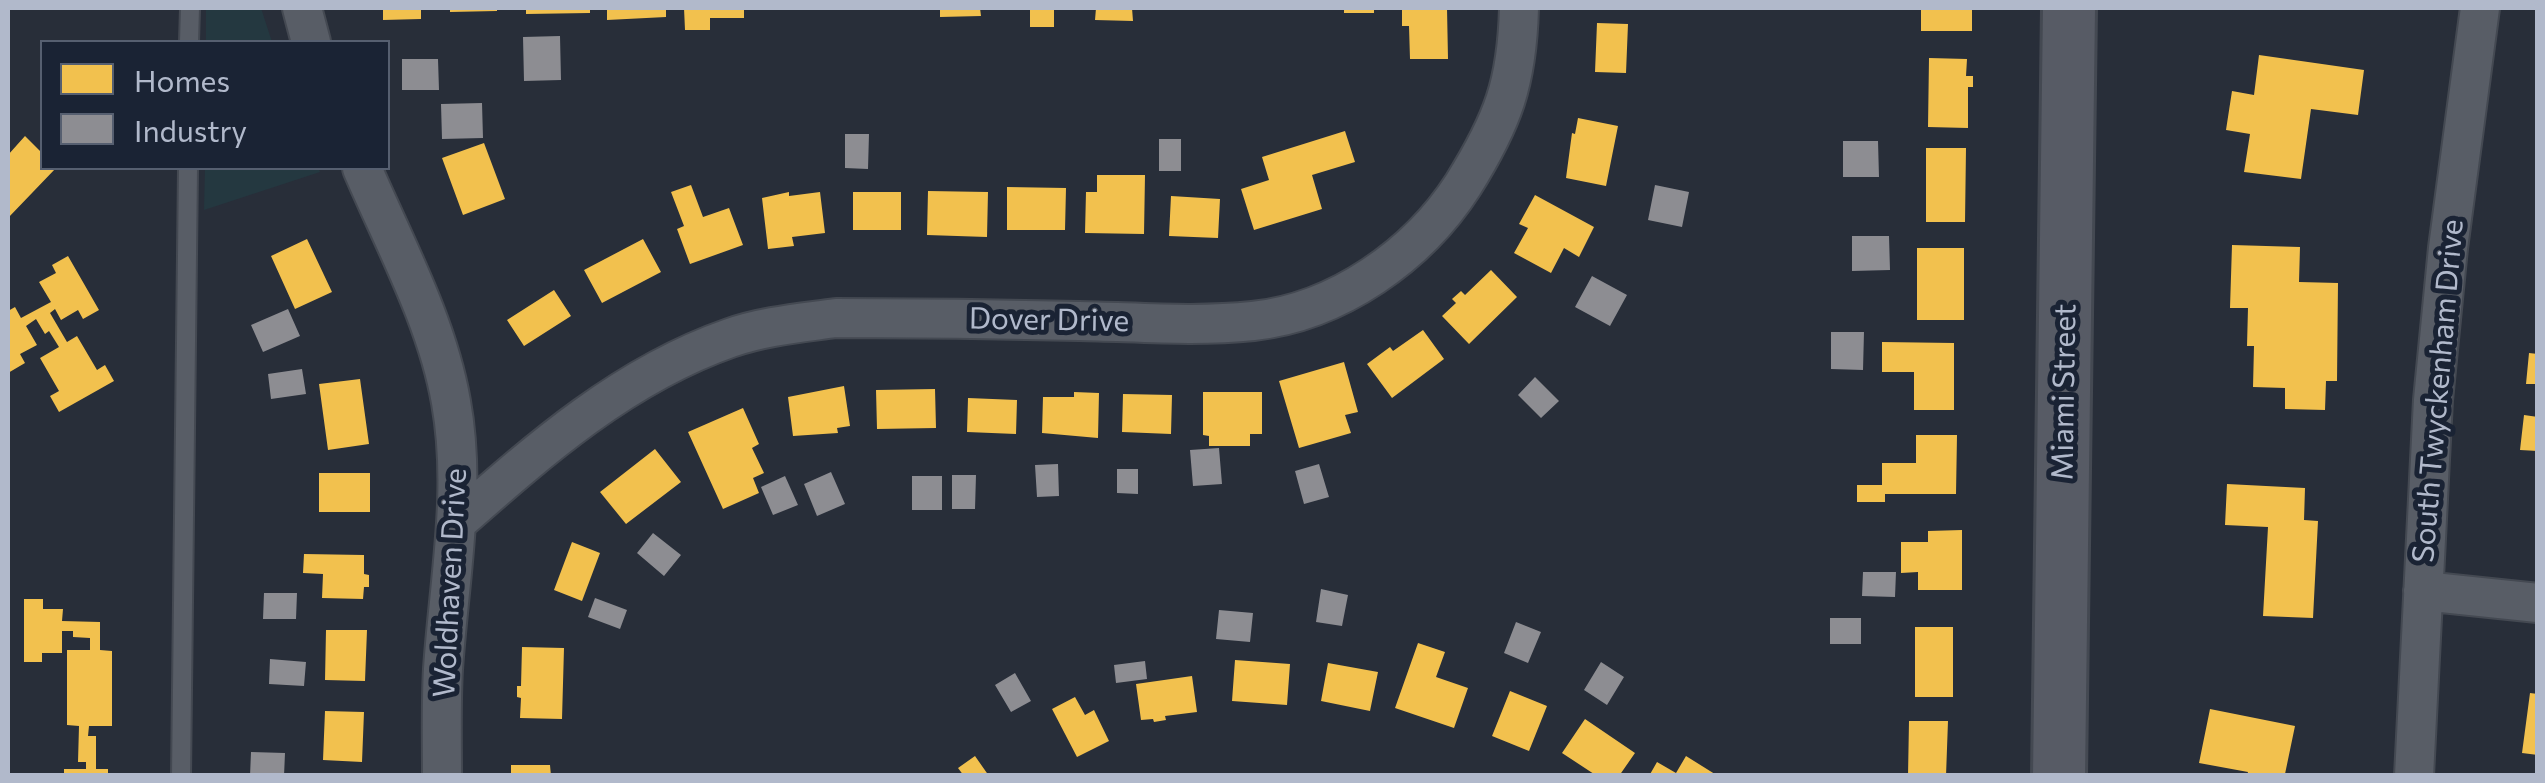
<!DOCTYPE html>
<html>
<head>
<meta charset="utf-8">
<style>
	body { margin:0 }
	#map { position:relative; width:2545px; height:783px; overflow:hidden; background:#282e39; font-family:Commissioner,sans-serif }
	canvas { display:block }
	.frame { position:absolute; inset:0; border:10px solid #b1b9cb; pointer-events:none }
	.legend { position:absolute; left:40px; top:40px; width:350px; height:130px; box-sizing:border-box; background:#1a2334; border:2px solid #565f70; margin:0; padding:12px 18px; list-style:none; font-size:30px; color:#b1b9cb }
	.legend li { display:flex; align-items:center; gap:20px; height:50px }
	.legend b { width:50px; border:2px solid #565f70 }
</style>
</head>
<body>
<div id="map">
<canvas width="2545" height="783"></canvas>
<div class="frame"></div>
<ul class="legend">
<li><b style="height:28px;background:#f2c14e"></b>Homes</li>
<li><b style="height:28px;background:#8d8d92"></b>Industry</li>
</ul>
</div>
<script>
const ctx = document.querySelector('canvas').getContext('2d');
ctx.lineJoin = 'round';
function fillPath(path, color) { ctx.fillStyle = color; ctx.fill(path, 'evenodd'); }
function trace(path, color, width, dash) { ctx.strokeStyle = color; ctx.lineWidth = width; ctx.lineCap = dash ? 'butt' : 'round'; ctx.setLineDash(dash || []); ctx.stroke(path); }
function write(font, color, halo, rows, align = 'center') {
  ctx.font = font + ' Commissioner,sans-serif'; ctx.lineWidth = 10; ctx.setLineDash([]); ctx.textBaseline = 'middle'; ctx.strokeStyle = halo; ctx.fillStyle = color; for (const [text, x, y, turn = 0] of rows) {
    ctx.save(); ctx.translate(x, y); ctx.rotate((+turn || 0) * Math.PI / 180); ctx.textAlign = isNaN(turn) ? turn : align; if (halo) ctx.strokeText(text, 0, 0); ctx.fillText(text, 0, 0); ctx.restore();
  }
}
const green = new Path2D(`
	M206,8h55l11,34h-66z
	M205,168h113l2,4 -116,38z`);
const homes = new Path2D(`
	M383,8h38v11l-38,1z
	M450,8h47v3l-47,1z
	M526,8h64v5l-64,1z
	M607,8h59v9l-59,3z
	M684,8h60v10h-34v12h-25z
	M940,8h40l1,8 -41,1z
	M1030,8h24v19h-24z
	M1096,8h36l1,13 -38,-1z
	M1344,8h30v5h-30z
	M1402,8h45l1,51h-38l-1,-33h-7z
	M1921,8h51v23h-51z
	M1597,23l31,1 -2,49 -31,-1z
	M2259,55l105,15 -6,45 -47,-6 -10,70 -57,-7 6,-38 -24,-4 6,-39 22,4z
	M1929,58l38,1 -1,17h7v11h-5v41l-40,-1z
	M1578,118l40,8 -12,60 -40,-8 6,-45 3,1z
	M1345,131l10,31 -43,13 10,34 -68,21 -13,-41 28,-9 -7,-23z
	M25,136l17,17v15h14l-48,50v-63z
	M484,143l21,56 -42,16 -21,-57z
	M1926,148h40l-1,74h-39z
	M1097,175h48l-1,59 -59,-1 1,-41h11z
	M691,185l12,32 26,-9 14,37 -53,19 -13,-35 7,-3 -13,-34z
	M1007,187l59,1 -1,42h-58z
	M928,191l60,1 -1,45 -60,-2z
	M789,192v4l31,-4 5,41 -33,4 2,9 -26,3 -6,-51z
	M853,192h48v38h-48z
	M1535,195l59,32 -15,30 -15,-9 -13,25 -37,-20 14,-25 -9,-4z
	M1171,196l49,3 -2,39 -49,-2z
	M307,239l25,53 -37,17 -24,-53z
	M643,239l18,33 -59,31 -18,-33z
	M2232,245l68,2 -1,35 39,1 -1,98h-11l-1,29 -40,-1v-21l-32,-1 1,-41h-7l1,-38h-18z
	M1917,248h47v72h-47z
	M68,256l31,54 -16,9 -5,-9 -17,10 -6,-11 -5,4 17,29 10,-6 20,34 8,-5 9,16 -55,31 -9,-16 9,-5 -19,-33 19,-11 -10,-16 -4,3 -9,-15 -10,7 11,19 -17,9 5,9 -17,10v-62l7,-4 6,11 30,-16 -12,-20 17,-9 -4,-8z
	M1491,270l26,27 -48,47 -27,-28 14,-13 -4,-4 9,-8 4,4z
	M554,290l17,26 -47,30 -17,-26z
	M1423,330l21,29 -52,39 -25,-34 23,-17 3,4z
	M1882,342l72,1v67h-40v-38h-32z
	M2529,353l9,1v30h-12z
	M1344,362l14,50 -13,3 6,18 -52,15 -20,-67z
	M360,379l9,65 -41,6 -9,-66z
	M844,386l6,40 -13,2 1,5 -45,3 -5,-39z
	M935,389l1,39 -59,1 -1,-39z
	M1074,392l25,1 -1,45 -56,-5 1,-36h31z
	M1203,392h59v42h-12v12h-41v-10l-6,-1z
	M1123,394l49,1 -1,39 -49,-2z
	M968,398l49,2 -1,34 -49,-2z
	M743,408l16,36 -7,4 12,25 -11,5 6,15 -36,16 -35,-77z
	M2524,415l14,2v34l-18,-1z
	M1916,435h41l-1,59h-71v8h-28v-17h25v-22h34z
	M655,449l26,33 -55,42 -26,-32z
	M319,473h51v39h-51z
	M2227,484l78,4 -1,32 14,1 -5,97 -50,-2 5,-89 -43,-2z
	M1962,530v60h-44v-18l-17,1v-31h27v-11z
	M572,542l28,11 -18,48 -28,-11z
	M304,554l60,1v19l5,1v12h-5l-1,12 -41,-1 1,-24 -20,-1z
	M24,599h19v10h20l-1,12 38,1v28l12,1v75h-23l-1,10h8v33h12v7h-44v-7h22v-7h-8l1,-36 -12,-1v-75h23v-12l-17,-1v-6h-11v22h-20v9h-18z
	M1915,627h38v70h-38z
	M326,630h41l-2,51 -40,-1z
	M1418,643l27,9 -9,25 32,11 -14,40 -59,-20z
	M522,647l42,1 -2,71 -42,-1 1,-20 -4,-1v-11h4z
	M1235,660l55,4 -3,41 -55,-4z
	M1328,663l50,9 -8,39 -49,-10z
	M1192,676l5,36 -32,4 1,4 -12,2 -1,-3 -12,1 -5,-36z
	M1510,691l37,15 -18,45 -37,-15z
	M2530,693l8,1v61l-16,-2z
	M1075,697l10,18 9,-5 15,31 -32,16 -25,-48z
	M2210,709l85,17 -10,48 -38,2 1,-4 -49,-9z
	M325,711l39,1 -2,50 -39,-2z
	M1585,719l50,34 -16,23h-22l-35,-23z
	M1909,721h39l-2,55h-38z
	M975,756l14,20h-25l-6,-8z
	M1686,756l32,20h-69l8,-14 19,11z
	M511,765h39l1,11h-40z`);
const industry = new Path2D(`
	M560,36l1,44 -37,1 -1,-44z
	M402,59h36l1,31h-37z
	M482,103l1,35 -41,1 -1,-35z
	M845,134h24l-1,35 -23,-1z
	M1159,139h22v32h-22z
	M1843,141h35l1,36h-36z
	M1655,185l34,7 -7,35 -34,-7z
	M1852,236h37l1,34 -38,1z
	M1592,276l35,19 -17,31 -35,-19z
	M288,309l12,27 -37,16 -12,-27z
	M1831,332h33l-1,38 -32,-1z
	M302,369l4,25 -35,5 -3,-25z
	M1535,377l24,24 -18,17 -23,-23z
	M1219,448l3,36 -29,2 -3,-36z
	M1058,464l1,32 -22,1 -2,-32z
	M1319,464l10,33 -25,7 -9,-33z
	M1117,469h21v25l-21,-1z
	M831,472l14,32 -28,12 -13,-32z
	M952,475h24l-1,34h-23z
	M785,476l13,29 -25,10 -12,-28z
	M912,476h30v34h-30z
	M653,533l28,22 -17,21 -27,-23z
	M1863,572h33l-1,25 -33,-1z
	M1321,589l27,6 -6,31 -26,-4z
	M264,593h33l-1,26h-33z
	M595,598l32,12 -7,19 -32,-12z
	M1219,610l34,3 -3,29 -34,-3z
	M1830,618h31v26h-31z
	M1516,622l25,10 -13,31 -24,-10z
	M270,659l36,3 -2,24 -35,-2z
	M1145,661l2,18 -31,4 -2,-18z
	M1601,662l23,15 -17,28 -23,-15z
	M1015,673l16,28 -20,11 -16,-27z
	M251,752l34,1 -1,23h-34z`);
const lane = new Path2D(`
	M189,42l1,-34
	M181,776l7,-608`);
const street = new Path2D(`
	M302,8l9,34
	M362,168c32,75 75,153 89,234 16,89 -2,178 -8,267 -2,35 -1,71 -1,107
	M457,522c83,-73 167,-147 273,-184 34,-12 70,-15 106,-20 81,0 162,1 243,3 57,1 117,6 174,0 85,-9 165,-66 210,-136 40,-64 54,-102 56,-177
	M2423,591l115,12
	M2414,776l19,-376 15,-152 32,-240`);
const secondary = new Path2D(`
	M2059,776l10,-768`);
const streetNames = [
	["Dover Drive",1049,320,1],
	["South Twyckenham Drive",2438,391,-85],
	["Miami Street",2064,392,-89],
	["Woldhaven Drive",450,583,-87]
];
fillPath(green, '#243840');
fillPath(homes, '#f2c14e');
fillPath(industry, '#8d8d92');
trace(lane, '#444952', 22);
trace(street, '#444952', 42);
trace(secondary, '#444952', 58);
trace(lane, '#585d66', 18);
trace(street, '#585d66', 38);
trace(secondary, '#575b65', 52);
write('30px', '#b1b9cb', '#1a2334', streetNames);
</script>
</body>
</html>
